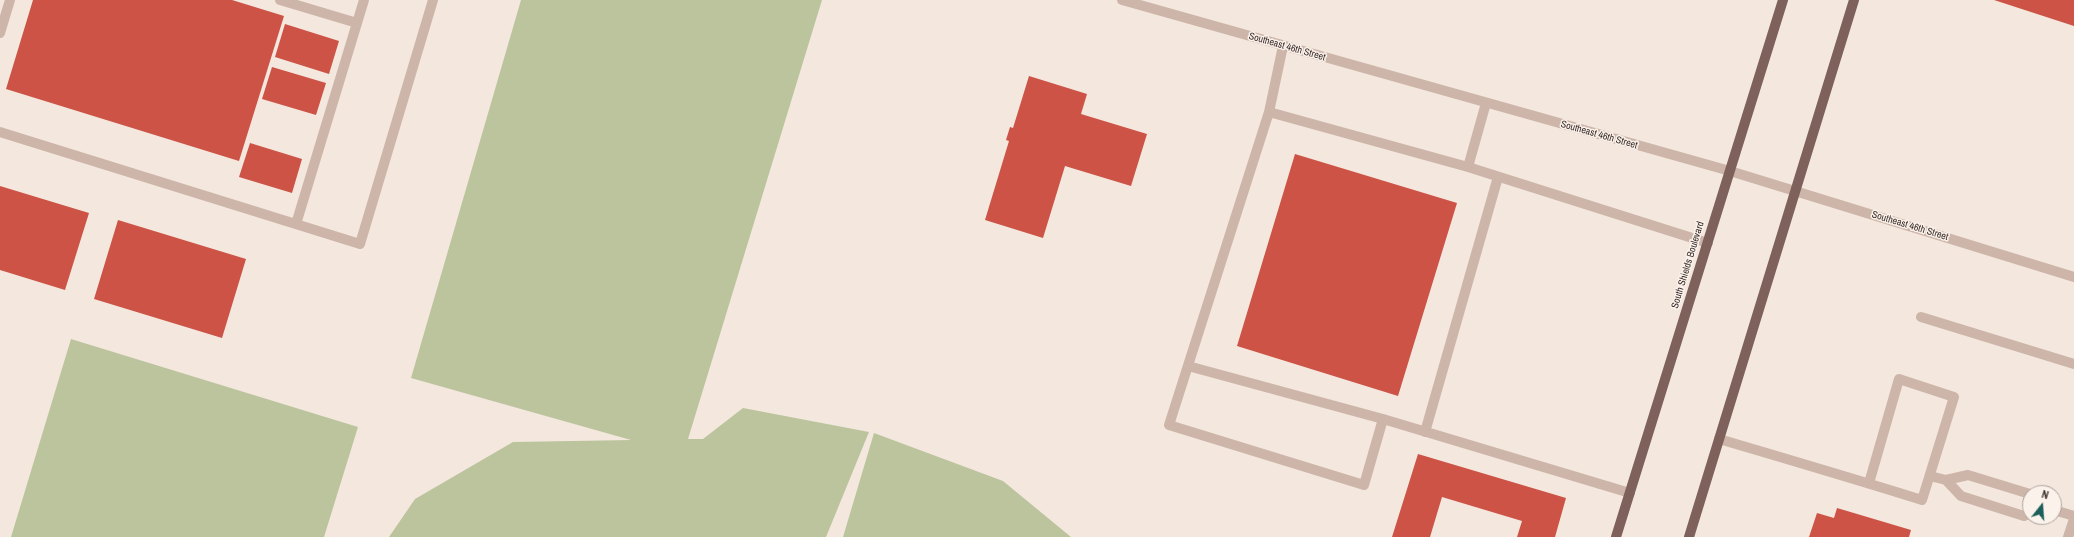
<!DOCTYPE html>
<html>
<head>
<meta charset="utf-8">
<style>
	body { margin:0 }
	#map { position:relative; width:2074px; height:537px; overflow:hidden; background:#f4e7de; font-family:"Archivo Narrow",sans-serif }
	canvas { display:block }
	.north { position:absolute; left:2022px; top:485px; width:40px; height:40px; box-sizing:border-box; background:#fbf2eb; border:1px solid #aea39d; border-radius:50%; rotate:17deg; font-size:11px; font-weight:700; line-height:16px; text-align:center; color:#3a2c29 }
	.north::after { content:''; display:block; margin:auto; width:14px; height:18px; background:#1c5e5a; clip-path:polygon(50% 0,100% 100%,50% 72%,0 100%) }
</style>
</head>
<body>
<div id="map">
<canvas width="2074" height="537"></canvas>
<div class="north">N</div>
</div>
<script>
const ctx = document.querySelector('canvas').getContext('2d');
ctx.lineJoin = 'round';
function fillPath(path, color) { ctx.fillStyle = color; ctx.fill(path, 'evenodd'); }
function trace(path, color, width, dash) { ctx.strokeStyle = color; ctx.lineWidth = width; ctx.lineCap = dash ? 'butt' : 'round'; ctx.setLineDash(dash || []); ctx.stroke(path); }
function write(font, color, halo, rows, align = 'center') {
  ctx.font = font + ' "Archivo Narrow",sans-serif'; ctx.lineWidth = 3; ctx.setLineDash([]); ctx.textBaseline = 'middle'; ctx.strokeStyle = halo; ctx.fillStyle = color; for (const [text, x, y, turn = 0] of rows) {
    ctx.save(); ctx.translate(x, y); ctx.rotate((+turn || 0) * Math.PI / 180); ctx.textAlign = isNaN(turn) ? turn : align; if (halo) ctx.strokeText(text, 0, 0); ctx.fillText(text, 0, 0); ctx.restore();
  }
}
const green = new Path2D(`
	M521,0h301l-134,439h15l40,-31 126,24 -43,105h-437l26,-38 98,-57 118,-2 -220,-62z
	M71,339l287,88 -34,110h-313z
	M874,433l129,48 68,56h-228z`);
const building = new Path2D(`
	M33,0h199l52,16 -45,145 -233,-72z
	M1994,0h80v26z
	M285,24l54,17 -10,33 -54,-17z
	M272,67l54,16 -10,32 -54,-16z
	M1029,76l58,18 -6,20 66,20 -16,52 -66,-20 -22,72 -58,-18 24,-79 -3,-1 4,-13 3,1z
	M250,143l52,16 -10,34 -53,-16z
	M1295,154l162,49 -59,193 -161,-50z
	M0,186l89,27 -24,77 -65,-20z
	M118,220l128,39 -24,79 -128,-39z
	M1418,454l148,44 -11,39h-38l5,-16 -80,-24 -12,40h-38z
	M1837,508l74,22 -2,7h-100l8,-24 17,5z`);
const service = new Path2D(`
	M280,0l77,23
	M0,33l10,-33
	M1283,46l-14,66 -100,313 195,60 19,-66 247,74
	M1269,112l199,55 240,76
	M0,132l360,112 73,-244
	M1468,167l18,-64
	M296,224l68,-224
	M1921,317l153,47
	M1188,366l195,53
	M1425,432l73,-255
	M1719,439c68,20 136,40 203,61l32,-103 -55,-18 -30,104
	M1930,476l16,4 22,-5 62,19
	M1946,480l15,16 63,20 6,-3
	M2054,510l20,6
	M2068,537l6,-18`);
const minor = new Path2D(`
	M1122,0l608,171 344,106`);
const primary = new Path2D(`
	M1616,537l167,-537
	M1689,537l165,-537`);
const streetNames = [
	["Southeast 46th Street",1287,47,16],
	["Southeast 46th Street",1599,135,16],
	["Southeast 46th Street",1910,226,17],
	["South Shields Boulevard",1688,265,-73]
];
fillPath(green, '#bcc49d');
fillPath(building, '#cc5345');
trace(service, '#cdb5a9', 10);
trace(minor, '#cdb5a9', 10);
trace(primary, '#7d615a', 10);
write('10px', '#3a2c29', '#fbf2eb', streetNames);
</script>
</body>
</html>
